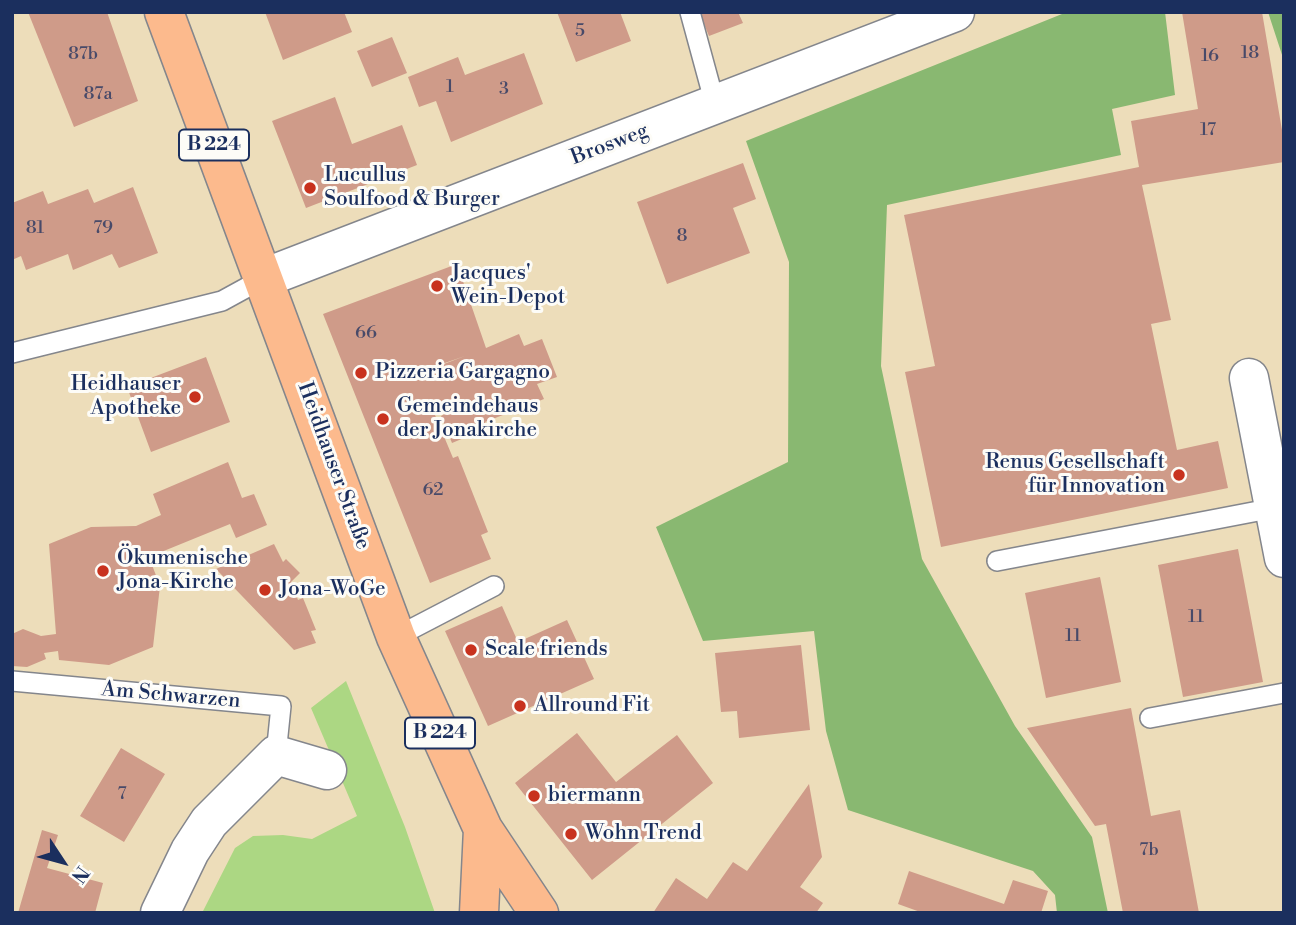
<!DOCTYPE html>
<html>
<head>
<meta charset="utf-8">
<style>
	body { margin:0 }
	#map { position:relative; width:1296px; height:925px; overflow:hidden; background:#edddba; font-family:"Libre Bodoni",serif }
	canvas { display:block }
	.frame { position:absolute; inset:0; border:14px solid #1b2f5e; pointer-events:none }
	.north { position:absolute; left:28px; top:827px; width:70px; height:70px; -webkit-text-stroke:5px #fdfcf7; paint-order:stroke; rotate:126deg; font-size:19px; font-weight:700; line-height:28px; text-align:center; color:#1b2f5e }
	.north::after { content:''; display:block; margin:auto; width:24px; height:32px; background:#1b2f5e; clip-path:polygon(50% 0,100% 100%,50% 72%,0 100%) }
</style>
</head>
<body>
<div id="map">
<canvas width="1296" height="925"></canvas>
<div class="frame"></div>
<div class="north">N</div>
</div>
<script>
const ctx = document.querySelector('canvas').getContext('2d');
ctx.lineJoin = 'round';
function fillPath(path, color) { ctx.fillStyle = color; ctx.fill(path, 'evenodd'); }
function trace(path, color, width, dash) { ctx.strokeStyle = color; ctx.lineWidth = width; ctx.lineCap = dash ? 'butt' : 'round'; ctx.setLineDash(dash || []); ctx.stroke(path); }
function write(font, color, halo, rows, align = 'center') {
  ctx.font = font + ' "Libre Bodoni",serif'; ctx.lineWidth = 6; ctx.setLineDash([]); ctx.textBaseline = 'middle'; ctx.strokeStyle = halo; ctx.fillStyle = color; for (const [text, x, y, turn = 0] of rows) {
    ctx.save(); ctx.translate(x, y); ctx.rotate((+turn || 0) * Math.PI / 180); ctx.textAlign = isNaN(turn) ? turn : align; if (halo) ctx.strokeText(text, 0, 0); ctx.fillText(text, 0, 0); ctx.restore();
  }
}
const green = new Path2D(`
	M346,681l59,146 30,86h-233l33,-65 18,-12 30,-1 29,4 45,-23 -46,-108z`);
const forest = new Path2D(`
	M1067,12h98l10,83 -63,14 9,46 -234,50 -6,161 41,193 93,167 77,111 16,76h-51l-2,-18 -22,-24 -185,-61 -22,-79 -12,-100 -111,10 -47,-114 132,-65 1,-200 -43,-121z
	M1268,12h16v49z`);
const building = new Path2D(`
	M28,12h79l31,89 -64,26z
	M265,12h79l8,20 -69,28z
	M557,12h63l11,29 -55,21z
	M699,12h39l5,11 -34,13z
	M1182,12h80l22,130v20l-142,23 29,135 -20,4 26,126 41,-9 10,47 -287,59 -36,-175 30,-6 -31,-151 235,-48 -8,-46 67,-12z
	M392,37l15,36 -35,14 -15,-36z
	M524,53l19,51 -92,38 -15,-41 -17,6 -11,-30 50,-20 7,18z
	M335,97l17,47 50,-19 15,40 -111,43 -34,-87z
	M743,163l13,36 -23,9 17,45 -83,31 -30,-82z
	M133,187l25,66 -39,15 -7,-14 -39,16 -5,-16 -42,16 -5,-14 -9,4v-57l31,-12 5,13 40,-15 6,14z
	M457,264l29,84 33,-14 5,12 18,-7 15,38 -20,7 7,15 -59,23 3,6 -36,15 -11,-27 12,-7 -18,6 18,43 5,-2 30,76 -7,3 10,24 -61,24 -107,-269zM465,356l-45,17 -3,-7 22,-1z
	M206,357l24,65 -79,30 -24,-65z
	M228,462l14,36 12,-4 13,31 -31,13 -6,-14 -81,33 11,29 -7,61 -44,18 -50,-5 -1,-9 -14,2 2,6 -19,8 -15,-1v-32l11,-5 18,7 15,-2 -7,-90 42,-17 45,-1 25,-11 -8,-21z
	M274,544l9,18 3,-3 14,14 -9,9 7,18 5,-2 13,32 -5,1 5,12 -22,7 -78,-81z
	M1238,549l25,133 -80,15 -25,-132z
	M1100,577l21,105 -75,16 -21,-105z
	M502,606l16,36 49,-22 27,59 -106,47 -43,-95z
	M801,645l9,85 -71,8 -2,-27 -16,1 -6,-59z
	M1131,708l20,108 29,-6 19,103h-76l-17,-89 -11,2 -68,-98z
	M577,733l39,49 61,-47 36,48 -121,97 -77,-97z
	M121,748l44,26 -41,68 -44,-26z
	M809,784l13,73 -22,30 23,16 -7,10h-163l23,-35 31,21 26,-37 14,9z
	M42,830l16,5 -11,33 56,15 -8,30h-77z
	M909,871l95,33 9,-24 35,11 -7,22h-118l-25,-9z`);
const service = new Path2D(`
	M690,12l25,92
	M12,353l210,-52 42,-23
	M997,561l277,-53
	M396,637l98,-51
	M12,681l269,25 -5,49
	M1150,718l134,-25`);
const minor = new Path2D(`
	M264,278l691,-266
	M1249,378l35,180
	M160,913l30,-62 19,-29 67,-67 51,15`);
const primary = new Path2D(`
	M164,12l232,625 87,192 56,84
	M479,913l4,-84`);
const markers = [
	[310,188,7,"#c8321e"],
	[437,286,7,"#c8321e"],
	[361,373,7,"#c8321e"],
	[195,397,7,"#c8321e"],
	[383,419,7,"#c8321e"],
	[1179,475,7,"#c8321e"],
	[103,571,7,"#c8321e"],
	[265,590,7,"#c8321e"],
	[471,650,7,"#c8321e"],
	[520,706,7,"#c8321e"],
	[534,796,7,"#c8321e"],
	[571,834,7,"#c8321e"]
];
const numberNames = [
	["5",580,32],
	["18",1250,54],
	["87b",83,55],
	["16",1210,57],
	["1",450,88],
	["3",504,90],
	["87a",98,95],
	["17",1208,131],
	["81",35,229],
	["79",103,229],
	["8",682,237],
	["66",366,334],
	["62",433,491],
	["11",1196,618],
	["11",1073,637],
	["7",122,795],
	["7b",1149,851]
];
const shields = [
	[214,145,70],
	[440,733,70]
];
const shieldNames = [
	["B 224",214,145],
	["B 224",440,733]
];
const streetNames = [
	["Brosweg",610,145,-21],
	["Heidhauser Straße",333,466,70],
	["Am Schwarzen",171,696,5]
];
const poiNames = [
	["Lucullus",324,176],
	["Soulfood & Burger",324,200],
	["Jacques'",451,274],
	["Wein-Depot",451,298],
	["Pizzeria Gargagno",375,373],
	["Heidhauser",181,385,"right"],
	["Apotheke",181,409,"right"],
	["Gemeindehaus",397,407],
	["der Jonakirche",397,431],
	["Renus Gesellschaft",1165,463,"right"],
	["für Innovation",1165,487,"right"],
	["Ökumenische",117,559],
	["Jona-Kirche",117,583],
	["Jona-WoGe",279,590],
	["Scale friends",485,650],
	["Allround Fit",534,706],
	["biermann",548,796],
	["Wohn Trend",585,834]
];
fillPath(green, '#acd783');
fillPath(forest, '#89b871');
fillPath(building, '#cf9b89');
trace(service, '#84868c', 22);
trace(minor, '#84868c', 41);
trace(primary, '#84868c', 41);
trace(service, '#fff', 19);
trace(minor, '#fff', 38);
trace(primary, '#fcba8d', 38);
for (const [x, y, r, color] of markers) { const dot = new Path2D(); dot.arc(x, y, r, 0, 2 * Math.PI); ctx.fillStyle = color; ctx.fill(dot); trace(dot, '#fdfcf7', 2.5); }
write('18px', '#484a69', null, numberNames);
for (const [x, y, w] of shields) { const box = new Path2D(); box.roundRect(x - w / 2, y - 15.5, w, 31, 5); ctx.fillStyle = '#fdfcf7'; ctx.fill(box); trace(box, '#1b2f5e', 2); }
write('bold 19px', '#1b2f5e', null, shieldNames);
write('21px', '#1b2f5e', '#fdfcf7', streetNames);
write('21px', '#1b2f5e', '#fdfcf7', poiNames, 'left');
</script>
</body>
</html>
